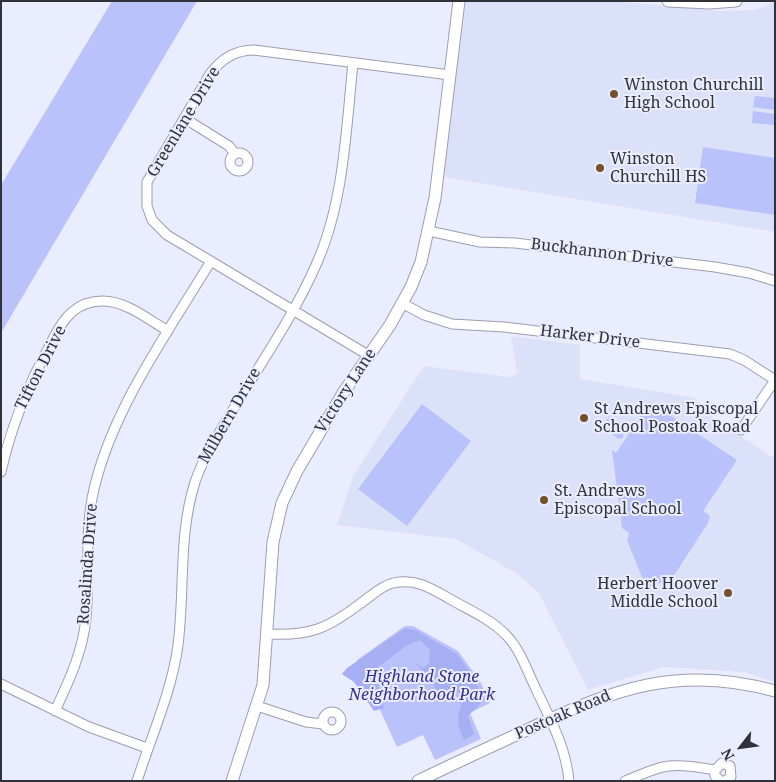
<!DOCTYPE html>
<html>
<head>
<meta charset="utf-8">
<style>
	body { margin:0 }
	#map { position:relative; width:776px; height:782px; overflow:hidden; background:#eaedff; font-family:"Noto Serif",serif }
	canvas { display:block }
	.frame { position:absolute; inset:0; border:2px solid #313239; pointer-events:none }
	.north { position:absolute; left:716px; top:722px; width:50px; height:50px; -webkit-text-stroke:4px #eaedff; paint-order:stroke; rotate:240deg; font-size:14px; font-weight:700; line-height:20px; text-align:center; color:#313239 }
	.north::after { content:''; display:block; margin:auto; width:18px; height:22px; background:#313239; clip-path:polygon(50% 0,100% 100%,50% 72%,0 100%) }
</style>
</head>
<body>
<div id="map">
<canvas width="776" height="782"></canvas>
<div class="frame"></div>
<div class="north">N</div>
</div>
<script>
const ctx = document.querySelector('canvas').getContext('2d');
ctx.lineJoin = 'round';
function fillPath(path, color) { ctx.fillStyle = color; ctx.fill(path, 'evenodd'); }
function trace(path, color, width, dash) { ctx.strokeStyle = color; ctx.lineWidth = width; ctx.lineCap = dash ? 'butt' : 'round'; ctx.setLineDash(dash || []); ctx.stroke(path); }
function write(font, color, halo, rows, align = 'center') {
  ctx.font = font + ' "Noto Serif",serif'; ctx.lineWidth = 4; ctx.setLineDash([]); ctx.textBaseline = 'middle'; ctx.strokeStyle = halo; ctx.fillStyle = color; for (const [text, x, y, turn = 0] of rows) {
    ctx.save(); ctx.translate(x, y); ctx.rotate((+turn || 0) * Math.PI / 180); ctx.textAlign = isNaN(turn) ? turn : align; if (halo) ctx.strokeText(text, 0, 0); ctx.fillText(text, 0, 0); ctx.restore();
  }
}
const built = new Path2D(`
	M464,1h149l106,10 36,-1 20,-8v230l-331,-55z
	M511,336l69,9v34l115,19 4,10 73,49 3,-3v228l-31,-10 -81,-5 -75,23 -49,-97 -23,-20 -60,-34 -119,-14 16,-49 71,-110 84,11 9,-3z`);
const green = new Path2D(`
	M112,1h85l-196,332v-148z
	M755,96l20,2v12l-22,-3z
	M753,111l22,3v11l-23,-2z
	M703,147l72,11v57l-80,-12z
	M650,402l87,58 -34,51 7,5 -2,7 -35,54 -25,11 -2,-1 -19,-47 2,-7 -7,-5 -10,-78 4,3z
	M422,404l49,37 -64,85 -49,-37z
	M610,416l4,6 10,2 -1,14 -4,1 -13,-9 -1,-8z
	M405,626h8l45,25 22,30 10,22 -20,10 11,26 -46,21 -12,-25 -26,12 -40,-87z`);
const forest = new Path2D(`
	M405,628l10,2 42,24 14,19 13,27 -16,16 6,18 -10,6c-8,-18 -8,-23 0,-41l-10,-11 -16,4 -8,-14 -15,-15 9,5 5,-5 1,-13 -10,-10 -14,6 -32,24 10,38 -10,3 -20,-29 -12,-8 5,-6z`);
const street = new Path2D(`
	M184,118l45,28 6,8
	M230 162a9 9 0 1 1 18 0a9 9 0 1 1-18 0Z
	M429,231l51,11 35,1 200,24 34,6 26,8
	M402,303l22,12 28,9 52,3 226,27 14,6 31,20 -34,50
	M368,355l-201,-120 -15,-15 -5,-14v-24l63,-108c11,-15 25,-24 44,-24l196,25
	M1,472c10,-45 26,-85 48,-125 6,-12 12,-25 23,-35 8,-7 20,-11 31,-11 23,0 46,19 65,30
	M268,634c42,2 59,-5 93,-31 10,-7 20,-17 32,-20 23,-5 38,5 57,16 19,11 41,20 57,37 14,15 20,35 29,53 14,30 30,58 33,92
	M1,684l88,43 58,21
	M257,706l49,16 17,2
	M55,711c14,-30 28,-60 31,-93 4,-44 -2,-86 8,-129 19,-81 74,-157 117,-228
	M323 721a9 9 0 1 1 18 0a9 9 0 1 1-18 0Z
	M137,781c14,-44 35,-90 41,-136 7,-55 0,-109 17,-163 9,-26 25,-50 39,-74 28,-47 60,-93 82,-143 28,-62 30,-135 37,-202
	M625,781c41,-17 45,-19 90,-11
	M721,781l-6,-5v-6l7,-7 8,3 1,11 -6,4`);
const secondary = new Path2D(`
	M668,1l41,2 27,-2
	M232,781l31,-96 10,-143 9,-39 15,-32 46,-78 47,-68 21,-38 10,-25 14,-64 24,-197
	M418,781c37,-18 74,-35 111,-52 85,-40 150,-65 246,-38`);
const markers = [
	[614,94,5,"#74512a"],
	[600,168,5,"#74512a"],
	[584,418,5,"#74512a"],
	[544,500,5,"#74512a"],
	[728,593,5,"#74512a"]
];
const poiNames = [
	["Winston Churchill",624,85],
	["High School",624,103],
	["Winston",610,159],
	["Churchill HS",610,177],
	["St Andrews Episcopal",594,409],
	["School Postoak Road",594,427],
	["St. Andrews",554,491],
	["Episcopal School",554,509],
	["Herbert Hoover",718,584,"right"],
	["Middle School",718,602,"right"]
];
const streetNames = [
	["Greenlane Drive",184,122,-59],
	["Buckhannon Drive",602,253,7],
	["Harker Drive",590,337,7],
	["Tifton Drive",41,368,-63],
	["Victory Lane",346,391,-57],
	["Milbern Drive",230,416,-60],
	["Rosalinda Drive",88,564,-86],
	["Postoak Road",563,715,-23]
];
const parkNames = [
	["Highland Stone",422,677],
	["Neighborhood Park",422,695]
];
fillPath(built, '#dce1fa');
fillPath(green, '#bac2fb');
fillPath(forest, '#a6aef4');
trace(street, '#9b9eaf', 11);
trace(secondary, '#9b9eaf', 13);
trace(street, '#fff', 9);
trace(secondary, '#fff', 11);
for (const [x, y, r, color] of markers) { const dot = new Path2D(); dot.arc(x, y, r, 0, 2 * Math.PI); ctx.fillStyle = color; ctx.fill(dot); trace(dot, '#eaedff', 2); }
write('16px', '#313239', '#eaedff', poiNames, 'left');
write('16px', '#313239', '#eaedff', streetNames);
write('italic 16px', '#332e90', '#eaedff', parkNames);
</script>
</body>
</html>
